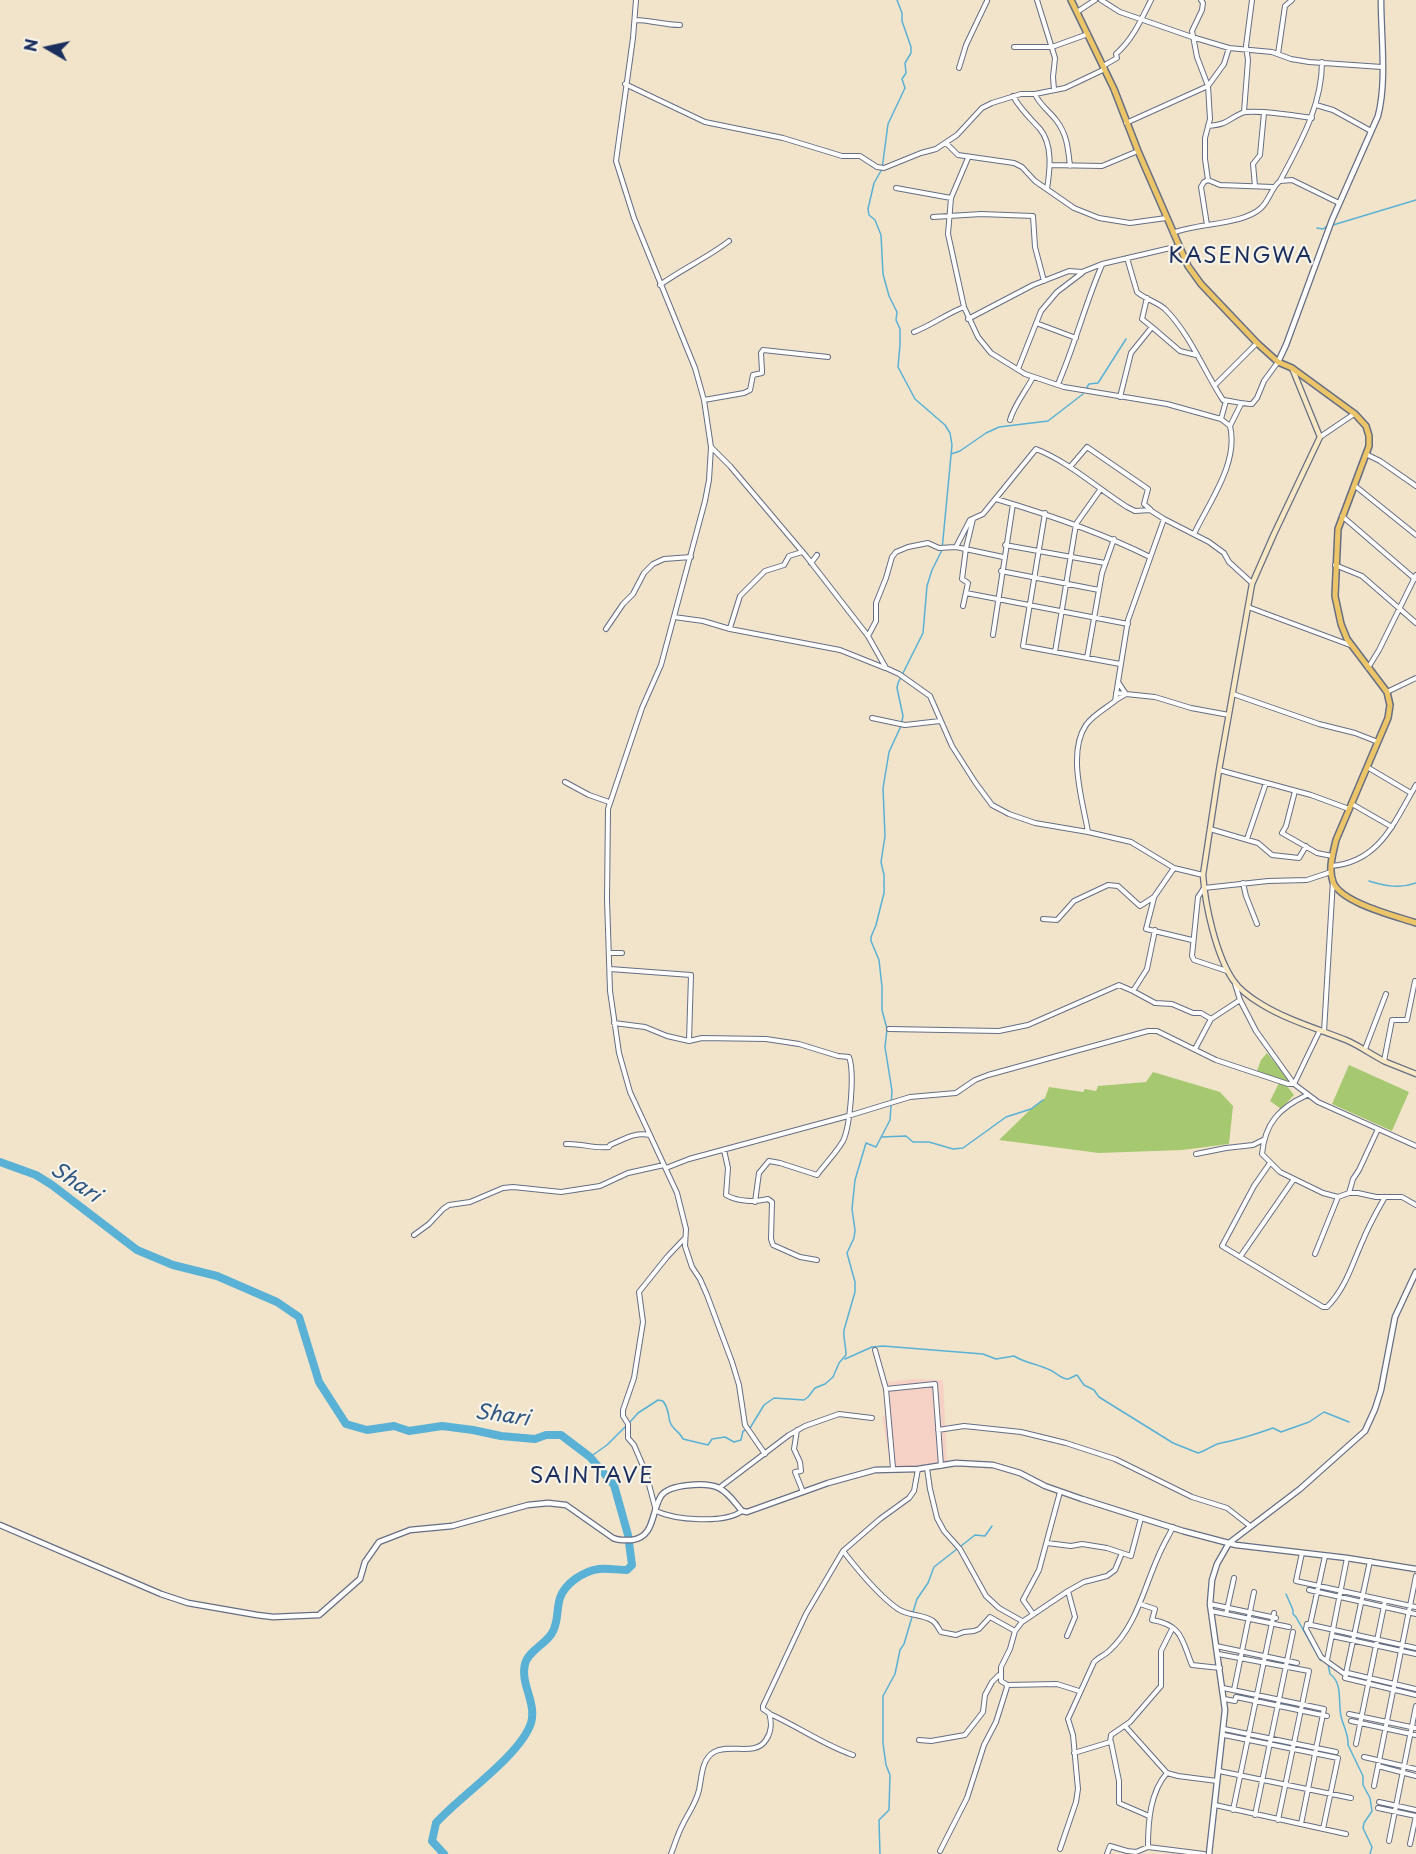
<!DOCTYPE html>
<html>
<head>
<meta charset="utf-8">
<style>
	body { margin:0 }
	#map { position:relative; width:1416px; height:1854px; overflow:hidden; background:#f1e4ca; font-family:"Playpen Sans",sans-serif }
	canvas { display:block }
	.north { position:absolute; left:18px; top:18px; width:60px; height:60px; -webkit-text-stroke:4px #f7f3e8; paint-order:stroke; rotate:279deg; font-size:16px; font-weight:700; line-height:24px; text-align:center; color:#1b2f5e }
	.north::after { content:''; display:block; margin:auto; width:21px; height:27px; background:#1b2f5e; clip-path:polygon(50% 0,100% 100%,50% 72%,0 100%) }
</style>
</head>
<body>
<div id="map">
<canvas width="1416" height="1854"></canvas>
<div class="north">N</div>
</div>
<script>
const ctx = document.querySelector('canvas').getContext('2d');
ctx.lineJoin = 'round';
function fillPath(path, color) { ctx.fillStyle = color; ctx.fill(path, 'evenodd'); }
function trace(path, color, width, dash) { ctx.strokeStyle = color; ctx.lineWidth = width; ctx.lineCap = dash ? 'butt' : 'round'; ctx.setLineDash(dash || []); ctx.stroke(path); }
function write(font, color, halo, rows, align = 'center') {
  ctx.font = font + ' "Playpen Sans",sans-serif'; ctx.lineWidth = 4.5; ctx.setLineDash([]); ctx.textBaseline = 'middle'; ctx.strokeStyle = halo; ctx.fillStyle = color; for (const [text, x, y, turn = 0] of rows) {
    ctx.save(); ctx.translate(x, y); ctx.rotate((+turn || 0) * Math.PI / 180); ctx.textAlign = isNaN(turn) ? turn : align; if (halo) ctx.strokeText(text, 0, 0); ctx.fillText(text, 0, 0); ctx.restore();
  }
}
const built = new Path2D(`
	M912,1379l31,1 4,81 -33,8 -23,-1 -9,-51 4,-1 1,-34z`);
const green = new Path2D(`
	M1267,1053l22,27 -1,2 -31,-11 4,-11z
	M1349,1065l60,27 -17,39 -60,-27z
	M1153,1072l67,20 13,14 -4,38 -47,6 -83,3 -100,-13 35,-34 11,-8 4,-11 34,5 2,-3 11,2 2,-5 48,-4z
	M1279,1083l7,2 8,10 -13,14 -11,-8z`);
const stream = new Path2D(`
	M1333,225l83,-25
	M1317,228l6,1 4,-3
	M1086,389l3,-5 9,-1 28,-44
	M951,454l9,-3 26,-18 13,-6 49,-6 35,-27
	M1369,881c16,5 31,8 47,2
	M881,1137l25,-1 7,6h16l24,7 10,-1 43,-31 25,-8 12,-9
	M845,1359l27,-12 11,-1 100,8 13,5 18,-3c11,7 24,8 36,14 5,2 13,10 18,9 3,-1 6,-3 9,-4l7,10 10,5 5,7 74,46 25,10c8,-2 16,-9 23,-10 17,-3 35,-9 52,-15l8,4 28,-10 15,-10 25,10
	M629,1423l9,-10 20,-13 5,1c7,10 4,11 7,21 2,7 10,10 13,17l25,6 4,-6 13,-2 9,5 7,-2 2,-9 3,-1
	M750,1428l14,-23 10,-7 30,2 4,-3 7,-9 10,-4 8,-7 6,-14 7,-8c0,-9 -3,-18 -2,-25l11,-38v-10l-8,-29 7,-15 1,-8 -3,-21 3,-29 11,-37 10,4 14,-27 2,-29 -7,-44 2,-18 -5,-19v-23l-3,-27 -8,-19v-4l5,-12 8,-32v-18l-3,-13 4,-26 -2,-48 6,-36 12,-26 2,-10 -6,-28 1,-5 25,-50 4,-47 5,-16 10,-20 10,-105 -2,-12 -5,-8 -30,-26 -17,-32 2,-22v-16l-4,-9 1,-8 -8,-16 -6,-22 -2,-39 -6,-15 -6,-5 -1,-6 6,-26 8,-14 6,-45 17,-36 -3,-9 4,-6 -1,-10 6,-10v-6l-9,-26v-8l-5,-13
	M590,1457l17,-12 19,-19
	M961,1546l14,-11 10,1 7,-10
	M1286,1594l7,16v4l3,3 24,43 5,1
	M913,1612l4,-13 11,-16 6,-16 23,-18
	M1328,1664l2,10c13,9 8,29 11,42 2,10 8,19 7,29l15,31v9l7,13 2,13 -8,12 -1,5 9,19 -2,7
	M880,1854l-1,-34 10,-10 1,-35 -4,-10 -3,-22v-47l12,-22 5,-24 4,-6 8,-27`);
const river = new Path2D(`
	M0,1162l36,13 16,10 85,65 36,15 44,11 60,26 22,15 20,65 27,42 21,6 27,-4 15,5 33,-5 31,4 28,6 34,3 11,-4h15l29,22 24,28 14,50 4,30 -5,5c-9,0 -19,-2 -28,-1 -15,2 -34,14 -39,29 -4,12 -1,24 -8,35 -6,11 -24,18 -27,31 -5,20 12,39 6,59 -11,33 -71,73 -95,100l-4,18 12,13`);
const minor = new Path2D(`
	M636,0l-3,38 -17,123 18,57 61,150 9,32 7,47 -2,33 -4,21 -44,164 -19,43 -34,101 -1,90 3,92 9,62 11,39 47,101 9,36 -1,17 7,21 8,12 7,16 25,67 7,23 6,40 20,29
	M1037,0l18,58 -2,19 1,13
	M1101,0l19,12 72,25 37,11 43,4 19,7 18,3 73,5
	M1201,0l2,3 -1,7 -10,21 5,26 11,29 2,33 -5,19v21l3,21
	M1077,12l18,-12
	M635,20c16,0 29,5 45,5
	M1014,47h38l36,-13
	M1278,54l7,-48 7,-6
	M1103,66l14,-8 -1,-4c17,-15 25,-34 35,-54
	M959,68l7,-23 21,-44
	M625,84l80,38 78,16 59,18h18l17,11 7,1 37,-15 15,-4 21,-14 25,-27 10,-5 29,-9h14l30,-6 40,-19
	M1035,94c4,10 14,17 21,26 11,14 12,28 14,46
	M1013,96c7,13 17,22 27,33 13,16 10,41 7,60
	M1316,105l17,5 38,21
	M1244,112l4,-52 -2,-14 6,-46
	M1126,123l82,-37 16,-22 5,-16
	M1208,126c21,-2 18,-6 34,-13 10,-4 58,3 70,5
	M946,143l12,12 56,8 8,4 13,14 39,27 25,10 31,5 36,-5
	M968,158l-17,40 -3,36 16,73 14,30 13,16 34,21 39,13 103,17 54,15 9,7c9,37 -21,76 -36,108
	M1050,165l52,1 36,-15
	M1208,180l12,5 53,2
	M1280,181l12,-1 47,23
	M1255,186l-2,-22 7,-9 4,-42
	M896,188l55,10
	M933,217l48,-3 52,2 2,31 9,34
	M1207,225l-6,-38 3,-5 4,-2
	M1173,233c24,-10 70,-8 88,-25 8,-7 10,-20 19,-27 20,-38 42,-75 42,-119
	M1127,258l10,34c8,7 20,10 28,17 25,25 39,62 58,91 10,1 19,4 29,4l5,-6 7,-17 14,-19
	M660,285c22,-16 47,-27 69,-44
	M968,319l65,-34 36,-14 13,1 20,-8 77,-18
	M1036,323l40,15
	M1152,327l28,24 16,4
	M914,332c18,-7 32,-18 50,-25
	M1018,369l23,-58 16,-19 25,-19
	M1058,384c17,-39 27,-80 44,-119
	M1215,385l42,-42
	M1120,397l11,-44 21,-26 -10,-8 5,-21
	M704,400l40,-7 6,-3 3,-15 9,-2v-2l-1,-18 2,-3 65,7
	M1221,419l5,-18
	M1010,420c4,-15 16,-29 23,-43
	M1230,426l11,-22
	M1320,437l34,-23
	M711,447l19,19 76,90 62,80 18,32 13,6 31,22 22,50 23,36 17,23 17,9 26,9 53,9 43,10 43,26 29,7
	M1366,454l14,7 36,25
	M1070,467l17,-20 61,42 -4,15 6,5
	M1354,485l62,50
	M996,499c54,16 104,33 154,58
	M1045,513l-22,133 97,18
	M1342,516l73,63
	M1005,545l100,18
	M956,547l47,10
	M811,563l6,-8
	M1335,565l27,11 54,47
	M1001,571l98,19
	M966,593l162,31
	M963,606l5,-23 -6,-4 4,-31 7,-29
	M1248,607l102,38
	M674,617l29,4 27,8 110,21 45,18
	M730,628l10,-32 25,-25 19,-6 5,-9 13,-4
	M606,629l17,-25 10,-10 11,-21 9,-9 11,-5 27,-2
	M993,635l20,-131
	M868,636l8,-15v-18l10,-25 6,-21 4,-5 12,-5 20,-4 11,5 17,-1 14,-27 13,-6 53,-65c33,13 61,39 91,58l8,4 15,-1 14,9 45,23 15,11 5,9 23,21
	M1055,652l21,-128 24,-34
	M1087,658l15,-85 12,-34
	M1368,668l11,-18 37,-75
	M1387,692l29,-14
	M1116,693l39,4 36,11 38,7
	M1233,694l86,30 36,9 23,9
	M1116,700l10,-6 -8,-12
	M872,718l33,7 35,-4
	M1367,767l44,26
	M1219,770l92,25 38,14
	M565,782l24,13 20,7
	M1295,791l-9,35 -4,7 35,20 15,3
	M1352,804l40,23
	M1210,829l48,14 14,12 27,3 7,-12
	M1088,832c-5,-30 -21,-79 -2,-107 7,-10 19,-16 29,-24l13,-81 36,-101
	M1247,839l19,-56
	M1331,866c49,-4 63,-44 85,-81
	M1243,883l3,13 11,28
	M1154,898l-8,31 46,11
	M1043,919l14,1 17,-19 34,-16 10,1 22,20 14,-9 20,-29
	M1155,930l-8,39 -14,22 22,12 17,1 21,9h8l10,6
	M610,953h12
	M610,969l81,6 -2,66
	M1227,971l-33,-11 -2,-4 6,-59 6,-9 64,-7 39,-1 24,-8
	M1235,984l5,16 16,31 38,53 24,18 98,44
	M614,1023l31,4 22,9 22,5 13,-3 64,1 33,5 39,12 11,1c6,15 1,70 -6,84 -7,12 -18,23 -26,34l-37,-12 -11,-2 -10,12 -4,29
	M889,1029l110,2 29,-6 91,-40 14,6
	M1324,1032l9,-152
	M1195,1049l16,-30 29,-19
	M1365,1049l21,-55
	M1384,1061l8,-41h15l8,-39
	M1307,1095c-28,13 -42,28 -45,59l18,18 43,21 15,4 11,-4h9l18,4h26l14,8
	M566,1144c15,-1 28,5 43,3l1,-2c15,-6 24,-13 40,-10
	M724,1150l4,18 -2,27c12,7 29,7 42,4l4,3 -1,37 2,6 27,12 17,3
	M1196,1154l30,-6 27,-3 10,-5
	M1270,1163l-16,23 -32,60 101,61h4c19,-19 25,-43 36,-67 6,-15 14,-29 22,-43
	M666,1168l23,-9 159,-43 62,-19 46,-4 19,-13 13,-5 160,-44h9l59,29 72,24h6l26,-54
	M1349,1193l4,-14 6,-9 19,-41
	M414,1235l15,-11 14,-15 6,-4 21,-3 33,-14 10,-1 48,5 39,-6 28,-13 36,-8
	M684,1239l-17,18 -28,35 4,30 -9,56 -11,32v6l5,8v14l6,7 12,28 10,38c19,9 68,13 86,0
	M1315,1254l23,-57
	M1240,1257l54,-78
	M875,1350l11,39 7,79
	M886,1389l49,-5 6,82
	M797,1430l-3,19 6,13 1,9 -6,1 8,20
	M938,1430l26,-4 57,6 45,11 49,16 77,38 35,11 23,18
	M927,1468l3,21 7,29 7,13 16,18 26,47 13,12 23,13
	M719,1488l70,-53 16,-9 34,-12 33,4
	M1047,1543l24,3 11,-2 25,4 15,5
	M843,1551c14,18 36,45 55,58 10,7 25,5 35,12 4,3 5,7 8,11l15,3 8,-3 10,-1 5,-2 11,-12 25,14
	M1302,1553l-6,28 120,26
	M1370,1561l-25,117 71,17
	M1309,1590l107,24
	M1140,1604l15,5 -3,11c31,5 30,21 40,45l28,3
	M1210,1604l66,14
	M1211,1611l78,16
	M1033,1614l-10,-14 16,-30 21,-78
	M1226,1614l8,-36
	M1310,1625l15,-69
	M1067,1636l8,-19 -7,-26
	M1332,1636l84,18
	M1216,1646l81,17
	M1218,1654l91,17 -31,149
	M1327,1660l20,-102
	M1348,1673l68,16
	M1346,1675l-25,-18 -15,-28 1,-5 109,24
	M1007,1685l50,-1 22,7
	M1223,1688l101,21 -23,115
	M1234,1690l20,-98
	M1224,1699l11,2 1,-4 91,19
	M770,1714c29,13 54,31 83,41
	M1349,1714l67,14
	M1351,1721l65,14
	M1125,1726l42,47 11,3 39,5
	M1224,1729l112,23
	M1224,1735l114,23 -15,71
	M919,1740l12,1 34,-6 18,-23 2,-17 7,-13 7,-7
	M1111,1742l8,39v22l30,13
	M1356,1744l29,-143
	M1074,1753l36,-11 1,-7 19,-13 31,-36v-35l11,-22
	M1364,1757l52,12
	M1378,1766l38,10
	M1219,1771l132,27
	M1374,1786l42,-210
	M1379,1802l37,8
	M1215,1805l131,29
	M1378,1808l38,8
	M1233,1810l41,-197
	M1255,1815l38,-183
	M1389,1841l27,-135
	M1410,1844l6,-28
	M1148,1847c0,-25 2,-55 19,-74
	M1060,1849l16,-47 2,-13 -5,-54 -5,-16 26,-57c6,-6 10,-6 15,-11 27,-24 35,-63 49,-94 4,-10 10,-20 15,-30
	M940,1851l27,-53 17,-53 12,-23 11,-35 -1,-3 -5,-3v-14l9,-18 5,-18 7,-9 46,-31 16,-9 23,-6 8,-6 7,-17 9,3 10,-38
	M671,1854c4,-10 7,-21 12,-30 6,-12 13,-21 16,-34 3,-13 2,-30 15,-38 16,-9 41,5 52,-12 6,-9 6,-17 3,-27l-6,-4v-3l43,-92 37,-63 37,-32 29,-21 5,-7 4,-22
	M1107,1854l3,-8 17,5 9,1 12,-5 56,7`);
const tertiary = new Path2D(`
	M1278,362l8,-17 46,-125 46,-104c9,-34 3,-80 3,-116
	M0,1525l161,69 27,9 69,12 16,2 46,-2 41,-36 5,-17 14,-20 31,-12 42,-4 76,-21 20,-2 18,2 47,33c6,3 12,2 19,2 23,-3 19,-28 29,-44 8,-12 45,-14 58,-8 10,5 16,15 23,23l5,1 81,-29 47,-13 43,-1 38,-6 37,2 27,8 25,13 37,13 101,32 53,14 111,13 69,11
	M1209,1854l16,-144 -15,-106 2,-24 5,-16 12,-21 71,-54 65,-58 10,-22 6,-19 14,-73 21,-45`);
const secondary = new Path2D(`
	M1292,368l28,69 -46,97 -22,50 -33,186 -16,105c2,30 13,80 30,105 6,9 18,18 28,24 26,16 57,25 85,36 14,6 26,15 40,22 10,4 20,8 30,12`);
const primary = new Path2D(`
	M1071,0l43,89 24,62 50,115 13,18 56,59 21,19 14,6 63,46 11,12 3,10v10l-31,83 -3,67 6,28 6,15 40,53 3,13 -2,13 -52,122c-3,14 -8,28 -3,42 8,21 63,34 83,41`);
const waterNames = [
	["Shari",75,1183,34],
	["Shari",502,1416,8]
];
const quarterNames = [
	["KASENGWA",1241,257],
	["SAINTAVE",592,1477]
];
fillPath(built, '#f6d1c5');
fillPath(green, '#a6c871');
trace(stream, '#59b1d6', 1.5);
trace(river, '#59b1d6', 8);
trace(minor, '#666e84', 6);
trace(tertiary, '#666e84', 7);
trace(secondary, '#666e84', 7);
trace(primary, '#666e84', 8);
trace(minor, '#fff', 4);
trace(tertiary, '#fff', 4.5);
trace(secondary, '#f8e8c3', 4.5);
trace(primary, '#edc569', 5);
write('italic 21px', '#2e5682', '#f7f3e8', waterNames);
ctx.letterSpacing = '1.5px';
write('22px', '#1b2f5e', '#f7f3e8', quarterNames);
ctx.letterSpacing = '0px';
</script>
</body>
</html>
